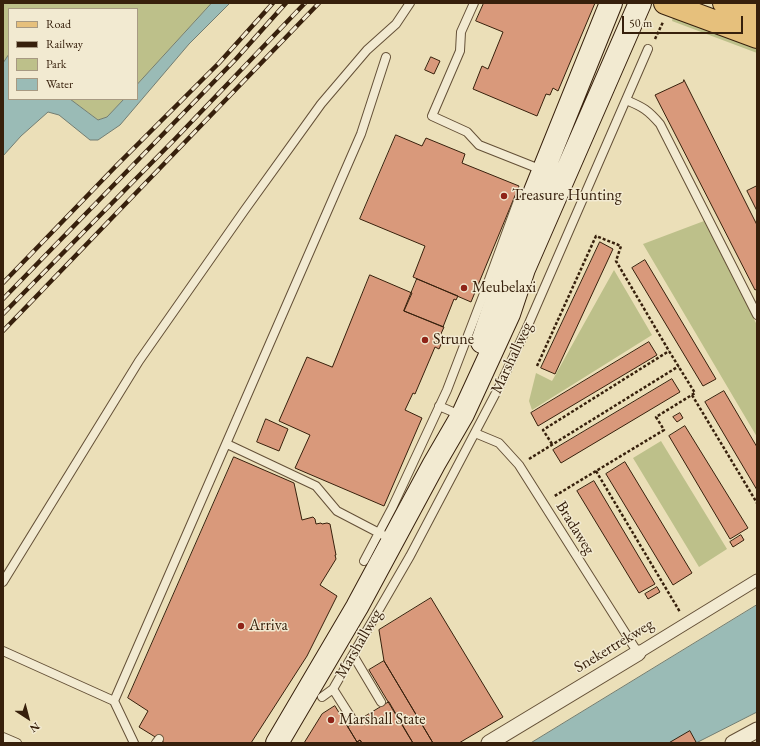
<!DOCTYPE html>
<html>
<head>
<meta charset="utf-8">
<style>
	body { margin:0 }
	#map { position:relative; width:760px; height:746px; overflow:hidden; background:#ebdfb8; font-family:"EB Garamond",serif }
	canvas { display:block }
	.frame { position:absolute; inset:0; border:4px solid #37200c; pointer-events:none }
	.legend { position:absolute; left:8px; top:8px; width:130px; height:92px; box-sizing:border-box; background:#f2ead1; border:1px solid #a79982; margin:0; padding:5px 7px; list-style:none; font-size:12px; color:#37200c }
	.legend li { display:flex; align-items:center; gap:8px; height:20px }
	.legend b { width:20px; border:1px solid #a79982 }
	.north { position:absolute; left:8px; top:698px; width:40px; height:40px; -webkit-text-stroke:3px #f2ead1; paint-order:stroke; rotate:144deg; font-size:11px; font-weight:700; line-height:16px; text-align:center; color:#37200c }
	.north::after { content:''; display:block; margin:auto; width:14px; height:18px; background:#37200c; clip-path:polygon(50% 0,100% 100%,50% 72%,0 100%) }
	.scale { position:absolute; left:622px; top:16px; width:121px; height:18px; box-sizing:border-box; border:2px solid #37200c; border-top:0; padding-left:5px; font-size:12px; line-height:14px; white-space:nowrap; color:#37200c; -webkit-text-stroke:3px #f2ead1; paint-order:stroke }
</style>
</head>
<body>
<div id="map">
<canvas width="760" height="746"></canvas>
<div class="frame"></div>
<ul class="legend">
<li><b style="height:5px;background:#e6c07c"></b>Road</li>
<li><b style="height:5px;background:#37200c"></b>Railway</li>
<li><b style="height:11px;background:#bdc08a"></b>Park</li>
<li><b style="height:11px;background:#9abbb6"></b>Water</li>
</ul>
<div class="north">N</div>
<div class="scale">50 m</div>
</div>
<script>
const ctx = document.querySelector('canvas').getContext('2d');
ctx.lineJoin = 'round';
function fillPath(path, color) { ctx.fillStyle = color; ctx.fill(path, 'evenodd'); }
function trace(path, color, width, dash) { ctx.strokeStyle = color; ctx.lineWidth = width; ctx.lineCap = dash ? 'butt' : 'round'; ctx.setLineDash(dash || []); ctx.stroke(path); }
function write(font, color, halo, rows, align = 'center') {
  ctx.font = font + ' "EB Garamond",serif'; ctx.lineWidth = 3; ctx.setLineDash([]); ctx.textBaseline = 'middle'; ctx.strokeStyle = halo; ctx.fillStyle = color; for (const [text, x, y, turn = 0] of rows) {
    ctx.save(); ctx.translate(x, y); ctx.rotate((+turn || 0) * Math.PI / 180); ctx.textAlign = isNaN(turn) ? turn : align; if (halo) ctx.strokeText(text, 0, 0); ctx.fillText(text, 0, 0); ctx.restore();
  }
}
const green = new Path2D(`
	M3,3h209l-75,82v-76h-128v45l-6,9z
	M673,17l84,25v11l-85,-32z
	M70,99h54l-17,18 -9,3z
	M704,221l53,104v112l-114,-193z
	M614,270l38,65 -120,75 -3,-9 7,-28 16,8z
	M661,441l66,108 -28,18 -66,-109z`);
const water = new Path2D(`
	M212,3h18l-41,41 -69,81 -22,15h-8l-31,-25 -11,-3 -27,24 -18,20v-93l6,-9v45h61l28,21 9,-3 17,-18h13v-14z
	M757,605v107l-61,31h-165z`);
const building = new Path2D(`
	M484,3h111l-37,88 -5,-3 -3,7 -4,-1 -9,22 -64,-27 9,-23 6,3 15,-37 -27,-11z
	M431,57l9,4 -6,13 -9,-4z
	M684,80l73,145v64l-2,1 -100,-195 28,-13z
	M396,135l26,11 4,-8 39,16 -3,9 57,23 -48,116 -58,-25 12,-31 -65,-27z
	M757,186v25l-10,-20z
	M600,242l13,7 -58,125 -14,-6z
	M645,260l71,119 -13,7 -71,-118z
	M370,275l42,18 -8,18 40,16 -4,9 4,2 -5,11 -4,-2 -20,47 -2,-1 -8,17 17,8 -38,88 -89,-38 15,-33 -31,-14 28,-64 25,10z
	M417,279l41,17 -2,4 -2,-1 -11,28 -39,-16z
	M649,342l8,13 -119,71 -7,-13z
	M672,379l8,13 -119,71 -8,-13z
	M724,391l33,56v43l-52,-88z
	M680,413l3,5 -6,4 -4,-5z
	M266,419l22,10 -9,22 -22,-9z
	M685,426l63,102 -18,11 -61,-103z
	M234,457l60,26 8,37 11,-3 2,2 1,5 5,-1 1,1 5,-1 3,1 6,31h-1l1,4 -16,26 17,11 -30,60 -56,87h-86l-26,-16 9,-16 -20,-13z
	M625,462l67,111 -19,12 -67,-111z
	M594,481l61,103 -16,9 -62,-102z
	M741,535l3,5 -11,7 -3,-5z
	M657,587l3,5 -12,7 -3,-5z
	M431,598l72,119 -44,26h-26l-49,-82 -5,-31z
	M384,661l15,25 34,57h-20l-5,-8 -39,-65z
	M389,702l24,41h-51l-2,-3 -3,2 -9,-15z
	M335,706l22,36 3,-2 2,3h-58l18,-29z
	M690,731l6,11 -3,1h-24z`);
const path = new Path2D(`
	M655,39l8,-17
	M537,366l59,-130 25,10 -5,15 53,90 26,42 -39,24 8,13 -111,67
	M692,395l65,108
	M552,444l-9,-14 126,-79
	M529,459l150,-93
	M596,471l84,141`);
const service = new Path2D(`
	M474,3l-13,29 -1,19 -28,65 35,16 12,13 63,25
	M626,100c17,7 22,10 34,24l97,191
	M439,406l14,6
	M475,433l24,10 20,22 119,188
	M227,444l89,42 21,25 46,24
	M364,561l28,-53 55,-118 36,-94 35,-95
	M3,582l136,-221 105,-150 77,-107 46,-54 29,-26 14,-21
	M3,651l111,50
	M353,655l28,47
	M333,689l19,30
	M322,697l11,-8 77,-133 90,-171 29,-62 119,-274
	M3,737l14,6
	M134,743l-20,-42 247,-567 25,-77
	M156,743l3,-4`);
const pedestrian = new Path2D(`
	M638,653l119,-73`);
const minor = new Path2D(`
	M489,743l149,-90
	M733,743l24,-13`);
const secondary = new Path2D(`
	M482,342l47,-136 82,-203
	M277,743l80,-136 77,-143 29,-50 46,-100 15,-45 116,-266`);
const primary = new Path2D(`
	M665,3l92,34
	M724,3l33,13`);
const rail = new Path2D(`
	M3,283l114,-118 102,-102 54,-60
	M3,299l233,-240 50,-56
	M3,314l172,-175 130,-136
	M3,331l316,-328`);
const markers = [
	[504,196,4,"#8f2418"],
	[464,288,4,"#8f2418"],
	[425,340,4,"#8f2418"],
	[241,626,4,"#8f2418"],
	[331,720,4,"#8f2418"]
];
const poiNames = [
	["Treasure Hunting",512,196],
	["Meubelaxi",472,288],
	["Strune",433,340],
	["Arriva",249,626],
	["Marshall State",339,720]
];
const streetNames = [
	["Marshallweg",512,358,-65],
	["Bradaweg",575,528,58],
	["Marshallweg",359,644,-60],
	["Snekertrekweg",614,646,-31]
];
fillPath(green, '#bdc08a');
fillPath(water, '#9abbb6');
trace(water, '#727d72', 1);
fillPath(building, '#d9997b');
trace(building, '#37200c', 1);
trace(service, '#645037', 10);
trace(pedestrian, '#645037', 13);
trace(minor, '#645037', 17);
trace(secondary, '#37200c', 24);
trace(primary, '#37200c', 24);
trace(path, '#37200c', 2.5, [3, 2]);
trace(service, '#f2ead1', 8);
trace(pedestrian, '#f2ead1', 11);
trace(minor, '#f2ead1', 15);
trace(secondary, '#f2ead1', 22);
trace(primary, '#e6c07c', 22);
trace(rail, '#37200c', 4.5);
trace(rail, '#f2ead1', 3, [9]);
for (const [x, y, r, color] of markers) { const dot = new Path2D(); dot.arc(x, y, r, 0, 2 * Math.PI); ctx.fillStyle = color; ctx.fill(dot); trace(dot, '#f2ead1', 1.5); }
write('16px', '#37200c', '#f2ead1', poiNames, 'left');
write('16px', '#37200c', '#f2ead1', streetNames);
</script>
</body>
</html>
